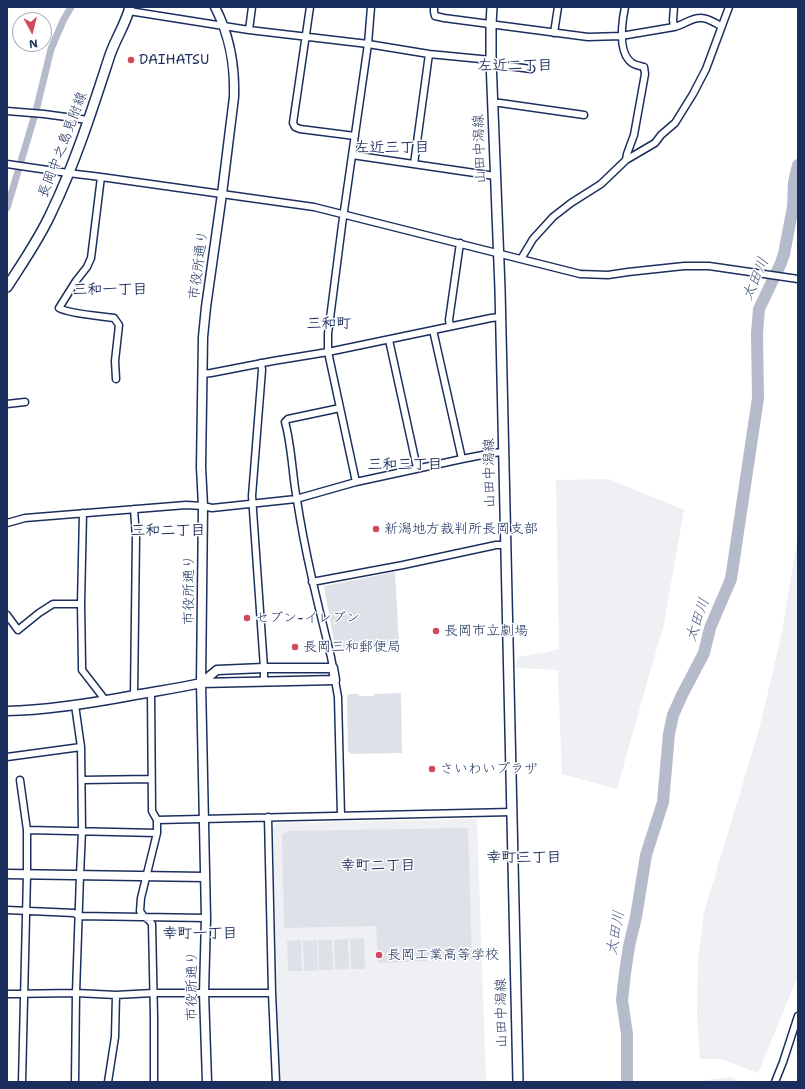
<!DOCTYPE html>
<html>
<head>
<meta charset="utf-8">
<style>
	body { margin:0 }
	#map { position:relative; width:805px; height:1089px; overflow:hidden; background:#fff; font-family:"Shantell Sans",sans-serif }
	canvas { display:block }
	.frame { position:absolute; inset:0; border:8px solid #1b2f5e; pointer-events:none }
	.north { position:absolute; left:12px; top:12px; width:40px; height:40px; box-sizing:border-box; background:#fff; border:1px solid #a4acbf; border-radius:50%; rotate:173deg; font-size:11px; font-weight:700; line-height:16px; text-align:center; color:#1b2f5e }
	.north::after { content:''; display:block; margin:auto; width:14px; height:18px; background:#d1495b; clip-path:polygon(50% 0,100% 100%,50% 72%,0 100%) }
</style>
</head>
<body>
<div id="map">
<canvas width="805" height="1089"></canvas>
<div class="frame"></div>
<div class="north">N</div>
</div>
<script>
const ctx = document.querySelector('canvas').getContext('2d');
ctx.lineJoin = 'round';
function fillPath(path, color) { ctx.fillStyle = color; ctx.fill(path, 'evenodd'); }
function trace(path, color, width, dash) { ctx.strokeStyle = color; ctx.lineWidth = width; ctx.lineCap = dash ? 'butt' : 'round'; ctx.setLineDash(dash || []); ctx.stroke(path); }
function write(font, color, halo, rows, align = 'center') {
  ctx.font = font + ' "Shantell Sans","Klee One",sans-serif'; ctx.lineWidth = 3; ctx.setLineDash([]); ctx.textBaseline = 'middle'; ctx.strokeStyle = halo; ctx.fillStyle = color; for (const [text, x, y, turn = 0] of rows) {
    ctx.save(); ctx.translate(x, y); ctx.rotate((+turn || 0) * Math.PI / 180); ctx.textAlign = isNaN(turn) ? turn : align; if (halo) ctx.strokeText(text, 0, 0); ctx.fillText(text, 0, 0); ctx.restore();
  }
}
const built = new Path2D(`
	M609,479l75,31 -21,119 -5,15 -41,145 -55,-15 -4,-95 1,-9 -43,-2 2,-11 29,-5 12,-3 -3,-169z
	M798,534v442l-40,97 -37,-14h-21l-3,-44 1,-56 6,-47 56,-186 22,-94z
	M477,819l9,263h-207l-6,-254 4,-5z
	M730,1077l11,5h-48z`);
const green = new Path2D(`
	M395,572l4,72 -64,4 -11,-62z
	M401,693l1,60 -51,1 -3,-3 -1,-56 2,-1h10v2h15v-2z
	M468,828l4,131 -94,4 -2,-37 -92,2 -2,-93 5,-4z
	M364,938l1,31h-14l-1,-30z
	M348,939l1,30 -14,1 -1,-30z
	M301,940l1,31h-14l-1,-30z
	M317,940l1,30 -14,1 -1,-30z
	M318,940h14l1,30h-14z`);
const canal = new Path2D(`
	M7,208l29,-97 15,-62 12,-28 8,-14`);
const river = new Path2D(`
	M627,1082v-48l-5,-34 3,-27 4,-27 7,-29 10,-62 17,-53 6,-68 4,-19 9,-20 22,-42 6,-25 21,-49 27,-181 -1,-65 2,-24 22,-46 3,-9 9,-47 1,-25 4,-17`);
const minor = new Path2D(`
	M310,7l-17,116 2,4 5,2 55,7
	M434,7v5l1,4 9,2 144,19 33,-1 53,-9c9,-2 17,-9 26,-9 7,-1 15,5 21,8
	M625,7c-3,15 -8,45 7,56 3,2 8,3 12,4l1,7 -11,61 -7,19 -1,6
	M129,11l120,19 119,14 61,10 62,6
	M674,27l-1,-7 1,-13
	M249,30l3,-23
	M554,33l4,-26
	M491,65h9l31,4
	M492,103h8l84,12
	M7,111l37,3 44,6
	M352,155l143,21
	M7,164l61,9 33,4 213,30 266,67 28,1 20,-3 56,-6h25l89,13
	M414,164l15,-110
	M101,177l-10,81 -4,9 -11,14 -17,27c10,6 42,8 55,10l5,7 -4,36 1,18
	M521,259l12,-20 20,-22 18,-14 30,-19 25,-24 29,-17 6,-8 14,-12 18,-29 13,-25 23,-62
	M450,326l-1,-6 11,-77
	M433,330l29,129
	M389,340l28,128
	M261,363l1,7 -10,126 12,172v13
	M203,374l8,-1 62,-12 55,-9 163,-34 9,-1
	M7,404l18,-2
	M356,482l-28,-130v-18l14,-109 26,-181 3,-37
	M83,513l-2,91 1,61v5l24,31
	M7,523l18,-5 161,-13 17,1 9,2 84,-9 60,-17 106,-23 31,-6 10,-1
	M312,582l91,-17 93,-20h9
	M7,615l11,15 21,-17 14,-9h28
	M333,668l-2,-11c-13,-52 -26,-104 -34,-157 -5,-26 -5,-53 -12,-78l3,-3 52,-11
	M335,680l3,17 3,119
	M151,692l1,119 5,9v13l-16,65 -1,13 4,6 5,3 3,4 2,93v65
	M134,695l2,-158 -2,-28
	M75,705l6,42 1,84 -2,44 -4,118 -1,89
	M7,757l74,-10
	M20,780l7,50v45l-5,207
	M82,780l69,-1
	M268,817l4,176 4,89
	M157,820l355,-8
	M27,830l130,3
	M7,910l67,3 5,3 127,2
	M7,994l69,-1 40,2 37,-2h119
	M108,1082l7,-45 1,-42
	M775,1082l8,-20 15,-46`);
const tertiary = new Path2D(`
	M7,711c43,-1 86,-8 128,-16 22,-4 44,-7 66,-12l134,-3 -2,-12h-69l-47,2 -16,13
	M7,874l197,3
	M207,1082l-3,-89 2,-75 -5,-235 2,-177 -2,-39 2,-130 3,-30 16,-113 12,-97c1,-33 -4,-61 -19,-90`);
const secondary = new Path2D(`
	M492,7l-1,17v36l9,229 18,793
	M7,287c16,-25 33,-49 45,-76 24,-50 41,-104 58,-156 6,-17 16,-32 20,-48`);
const markers = [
	[131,60,4,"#d1495b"],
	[376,529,4,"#d1495b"],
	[247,618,4,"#d1495b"],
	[436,631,4,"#d1495b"],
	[295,647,4,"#d1495b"],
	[432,769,4,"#d1495b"],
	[379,955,4,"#d1495b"]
];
const poiNames = [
	["DAIHATSU",139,60],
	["新潟地方裁判所長岡支部",384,529],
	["セブン-イレブン",255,618],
	["長岡市立劇場",444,631],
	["長岡三和郵便局",303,647],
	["さいわいプラザ",440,769],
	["長岡工業高等学校",387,955]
];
const streetNames = [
	["長岡中之島見附線",63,145,-69],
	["山田中潟線",480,149,-92],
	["市役所通り",199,265,-82],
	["山田中潟線",490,473,-91],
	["市役所通り",189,590,-90],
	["市役所通り",192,986,-90],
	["山田中潟線",502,1013,-91]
];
const neighbourhoodNames = [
	["左近二丁目",515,66],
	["左近三丁目",392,148],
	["三和一丁目",110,290],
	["三和町",329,324],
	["三和三丁目",405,465],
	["三和二丁目",168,531],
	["幸町三丁目",524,858],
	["幸町二丁目",378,866],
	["幸町一丁目",200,934]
];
const waterNames = [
	["太田川",756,279,-67],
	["太田川",698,620,-71],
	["太田川",616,933,-80]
];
fillPath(built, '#eff0f4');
fillPath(green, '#dee1e7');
trace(canal, '#b5bbca', 7);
trace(river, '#b5bbca', 12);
trace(minor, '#1b2f5e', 9);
trace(tertiary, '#1b2f5e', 11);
trace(secondary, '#1b2f5e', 12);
trace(minor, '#fff', 6);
trace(tertiary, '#fff', 8);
trace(secondary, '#fff', 9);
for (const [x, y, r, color] of markers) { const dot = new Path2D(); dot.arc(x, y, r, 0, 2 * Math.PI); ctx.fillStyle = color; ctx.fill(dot); trace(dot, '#fff', 1.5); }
write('14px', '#1b2f5e', '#fff', poiNames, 'left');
write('14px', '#1b2f5e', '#fff', streetNames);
write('bold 15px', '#1b2f5e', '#fff', neighbourhoodNames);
write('italic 15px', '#49597e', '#fff', waterNames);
</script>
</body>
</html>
